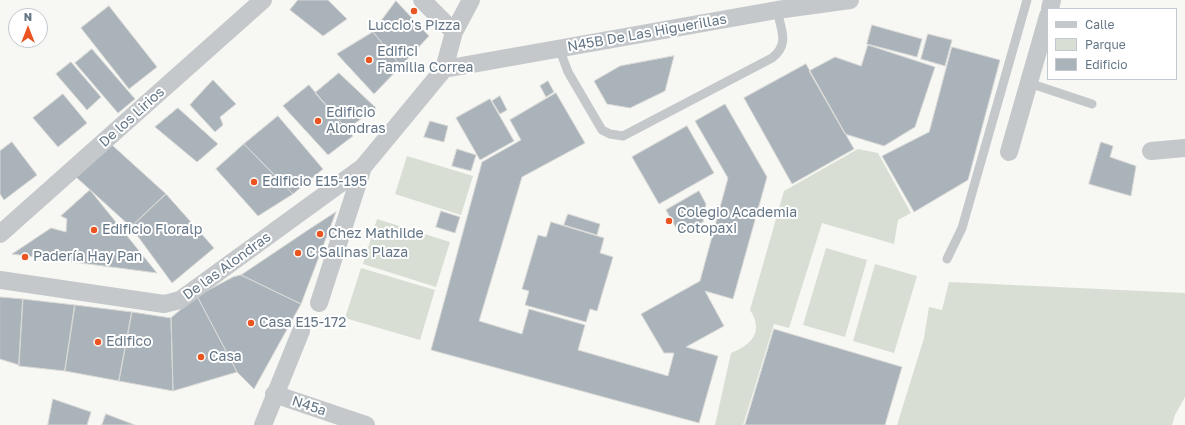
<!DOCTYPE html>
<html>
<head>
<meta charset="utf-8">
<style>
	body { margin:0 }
	#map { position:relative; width:1185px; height:425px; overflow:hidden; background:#f7f7f3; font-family:"Golos Text",sans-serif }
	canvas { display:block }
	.legend { position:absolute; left:1047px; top:8px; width:130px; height:72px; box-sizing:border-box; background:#fff; border:1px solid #c1c8cf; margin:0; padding:5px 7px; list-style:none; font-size:12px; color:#647686 }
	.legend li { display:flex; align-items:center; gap:8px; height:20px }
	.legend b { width:20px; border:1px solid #c1c8cf }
	.north { position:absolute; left:8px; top:8px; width:40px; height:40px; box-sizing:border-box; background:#fff; border:1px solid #c1c8cf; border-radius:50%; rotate:0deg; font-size:11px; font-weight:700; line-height:16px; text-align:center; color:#647686 }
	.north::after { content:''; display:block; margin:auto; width:14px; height:18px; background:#ea5420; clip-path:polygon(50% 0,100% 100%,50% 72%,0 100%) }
</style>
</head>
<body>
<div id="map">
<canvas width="1185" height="425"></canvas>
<ul class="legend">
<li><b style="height:5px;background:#c4c8cb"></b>Calle</li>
<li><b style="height:11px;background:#d8ded4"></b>Parque</li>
<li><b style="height:11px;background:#aab3b9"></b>Edificio</li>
</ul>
<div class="north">N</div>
</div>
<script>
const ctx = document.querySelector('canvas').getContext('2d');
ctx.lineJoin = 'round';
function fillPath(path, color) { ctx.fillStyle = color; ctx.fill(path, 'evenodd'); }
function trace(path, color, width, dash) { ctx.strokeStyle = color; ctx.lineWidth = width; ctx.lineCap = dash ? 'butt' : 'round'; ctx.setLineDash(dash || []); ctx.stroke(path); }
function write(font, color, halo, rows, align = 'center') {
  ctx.font = font + ' "Golos Text",sans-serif'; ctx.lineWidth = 4; ctx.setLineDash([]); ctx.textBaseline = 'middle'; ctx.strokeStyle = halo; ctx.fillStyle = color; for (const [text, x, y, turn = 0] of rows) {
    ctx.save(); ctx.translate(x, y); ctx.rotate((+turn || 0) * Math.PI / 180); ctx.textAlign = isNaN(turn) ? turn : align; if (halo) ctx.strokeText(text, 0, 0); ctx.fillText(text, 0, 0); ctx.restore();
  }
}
const green = new Path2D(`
	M858,149l20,4 33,60 -13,7 -4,24 -72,-21 -33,105 -15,-4 -31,101h-28l16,-72c21,-8 33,-22 19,-43l34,-119z
	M407,156l66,20 -12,39 -66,-21z
	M377,219l73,23 -14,45 -73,-23z
	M826,248l41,12 -22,77 -42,-12z
	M875,264l42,12 -23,77 -41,-12z
	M361,268l74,22 -15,50 -75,-22z
	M949,282l236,11v104l-10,18 -3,10h-275l27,-87 5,-31 13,3z`);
const building = new Path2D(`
	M298,0h30l19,19 -24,17 -33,-26z
	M396,1l33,35 -28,30 -28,-34z
	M109,6l48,61 -28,22 -48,-61z
	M872,25l50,14 -5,18 -50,-13z
	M373,32l28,34 -27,28 -37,-40z
	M928,34l24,6 -7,26 -24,-7z
	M868,45l67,22 -20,60 -31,19 -39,-12 -36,-63 26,-14 26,9z
	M952,47l48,13 -32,120 -54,32 -32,-56 47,-24z
	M92,49l43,50 -17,14 -43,-50z
	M674,56l-9,35 -35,17 -23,-4 -13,-23 26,-15z
	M71,62l30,35 -14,13 -31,-36z
	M806,64l48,85 -62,35 -48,-86z
	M339,73l37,35 -29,21 -32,-36z
	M213,80l23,24 -16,13 3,8 -8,7 -25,-27z
	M548,81l6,11 -8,5 -6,-11z
	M309,85l44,51 -25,19 -45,-49z
	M556,93l29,50 -63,34 -43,144 43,13 7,-25 56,16 -7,25 90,26 6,-23h-10l-23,-39 59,-33 28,-103 -33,-57 30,-17 42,73 -34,122 -28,-8 19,35 -38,21 32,9 -19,67 -268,-73 51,-188 39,-22 -11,-20z
	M63,94l24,29 -29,24 -25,-29z
	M500,96l7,14 -7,4 -8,-13z
	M490,99l24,42 -34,19 -24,-42z
	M178,108l40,36 -21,18 -42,-35z
	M278,116l45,53 -30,25 -49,-50z
	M430,121l18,5 -4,16 -20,-5z
	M687,126l27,47 -55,31 -27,-47z
	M12,142l25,33 -33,25 -4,-6v-43z
	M1101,142l12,4 -3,11 26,9 -5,30 -42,-12z
	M244,144l49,50 -35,22 -42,-47z
	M112,145l54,49 -35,33 -55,-50z
	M457,149l19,6 -5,16 -19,-5z
	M90,190l67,83 -145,-19 39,-26 15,4 1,-13 -6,-3z
	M699,191l7,13 -3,18 -23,13 -14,-25z
	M166,194l48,54 -42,35 -41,-56z
	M441,211l19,6 -5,16 -19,-6z
	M336,212l-35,92 -60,-29 67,-45z
	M568,214l32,10 -3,11 -33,-10z
	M551,222l53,16 -4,15 13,4 -16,54 -7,-2 -4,13 -61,-17 4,-14 -7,-2 16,-54 8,2z
	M241,275l60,29 -47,85 -17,-17 -40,-76 36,-19z
	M197,296l40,76 -64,19 -2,-73z
	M0,297l23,2 -4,66 -19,-6z
	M23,299l52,6 -10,66 -46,-5z
	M75,305l57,7 -13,69 -54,-10z
	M132,312l39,6 2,73 -54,-10z
	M774,329l128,38 -17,58h-140z
	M53,399l38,13 -4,13h-39z
	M106,414l29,11h-33z`);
const service = new Path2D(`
	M559,48l9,24 34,58 8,4 13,2 149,-78c18,-14 9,-28 5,-48
	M1029,83l63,21
	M947,259l15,-31 65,-228`);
const minor = new Path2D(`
	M422,0l32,32
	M1050,9l2,-9
	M444,69l333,-59 73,-10
	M1151,151l34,-3
	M1009,152l39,-136
	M0,234l263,-234
	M0,280l164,24 16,-4 183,-133 81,-98 10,-37 17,-32
	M319,303l44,-136
	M274,394l92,31
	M263,425l38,-94`);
const markers = [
	[414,11,4,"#ea5420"],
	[369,60,4,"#ea5420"],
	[318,121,4,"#ea5420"],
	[254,182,4,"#ea5420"],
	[669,221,4,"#ea5420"],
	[94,230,4,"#ea5420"],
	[320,234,4,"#ea5420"],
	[298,253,4,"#ea5420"],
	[25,257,4,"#ea5420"],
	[251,323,4,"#ea5420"],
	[98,342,4,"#ea5420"],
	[201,357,4,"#ea5420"]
];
const poiNames = [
	["Luccio's Pizza",414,26,"center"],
	["Edifici",377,52],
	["Familia Correa",377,68],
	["Edificio",326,113],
	["Alondras",326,129],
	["Edificio E15-195",262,182],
	["Colegio Academia",677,213],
	["Cotopaxi",677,229],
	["Edificio Floralp",102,230],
	["Chez Mathilde",328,234],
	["C Salinas Plaza",306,253],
	["Padería Hay Pan",33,257],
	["Casa E15-172",259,323],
	["Edifico",106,342],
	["Casa",209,357]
];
const streetNames = [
	["N45B De Las Higuerillas",647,33,-10],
	["De los Lirios",132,117,-42],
	["De las Alondras",227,266,-36],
	["N45a",309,406,18]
];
fillPath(green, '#d8ded4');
fillPath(building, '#aab3b9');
trace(building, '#d8d8d6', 1);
trace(service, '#c4c8cb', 9);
trace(minor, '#c4c8cb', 18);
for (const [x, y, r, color] of markers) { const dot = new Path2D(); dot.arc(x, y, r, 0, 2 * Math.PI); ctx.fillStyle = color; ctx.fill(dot); trace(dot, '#fff', 1.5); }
write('14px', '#647686', '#fff', poiNames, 'left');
write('14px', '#647686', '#fff', streetNames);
</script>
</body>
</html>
